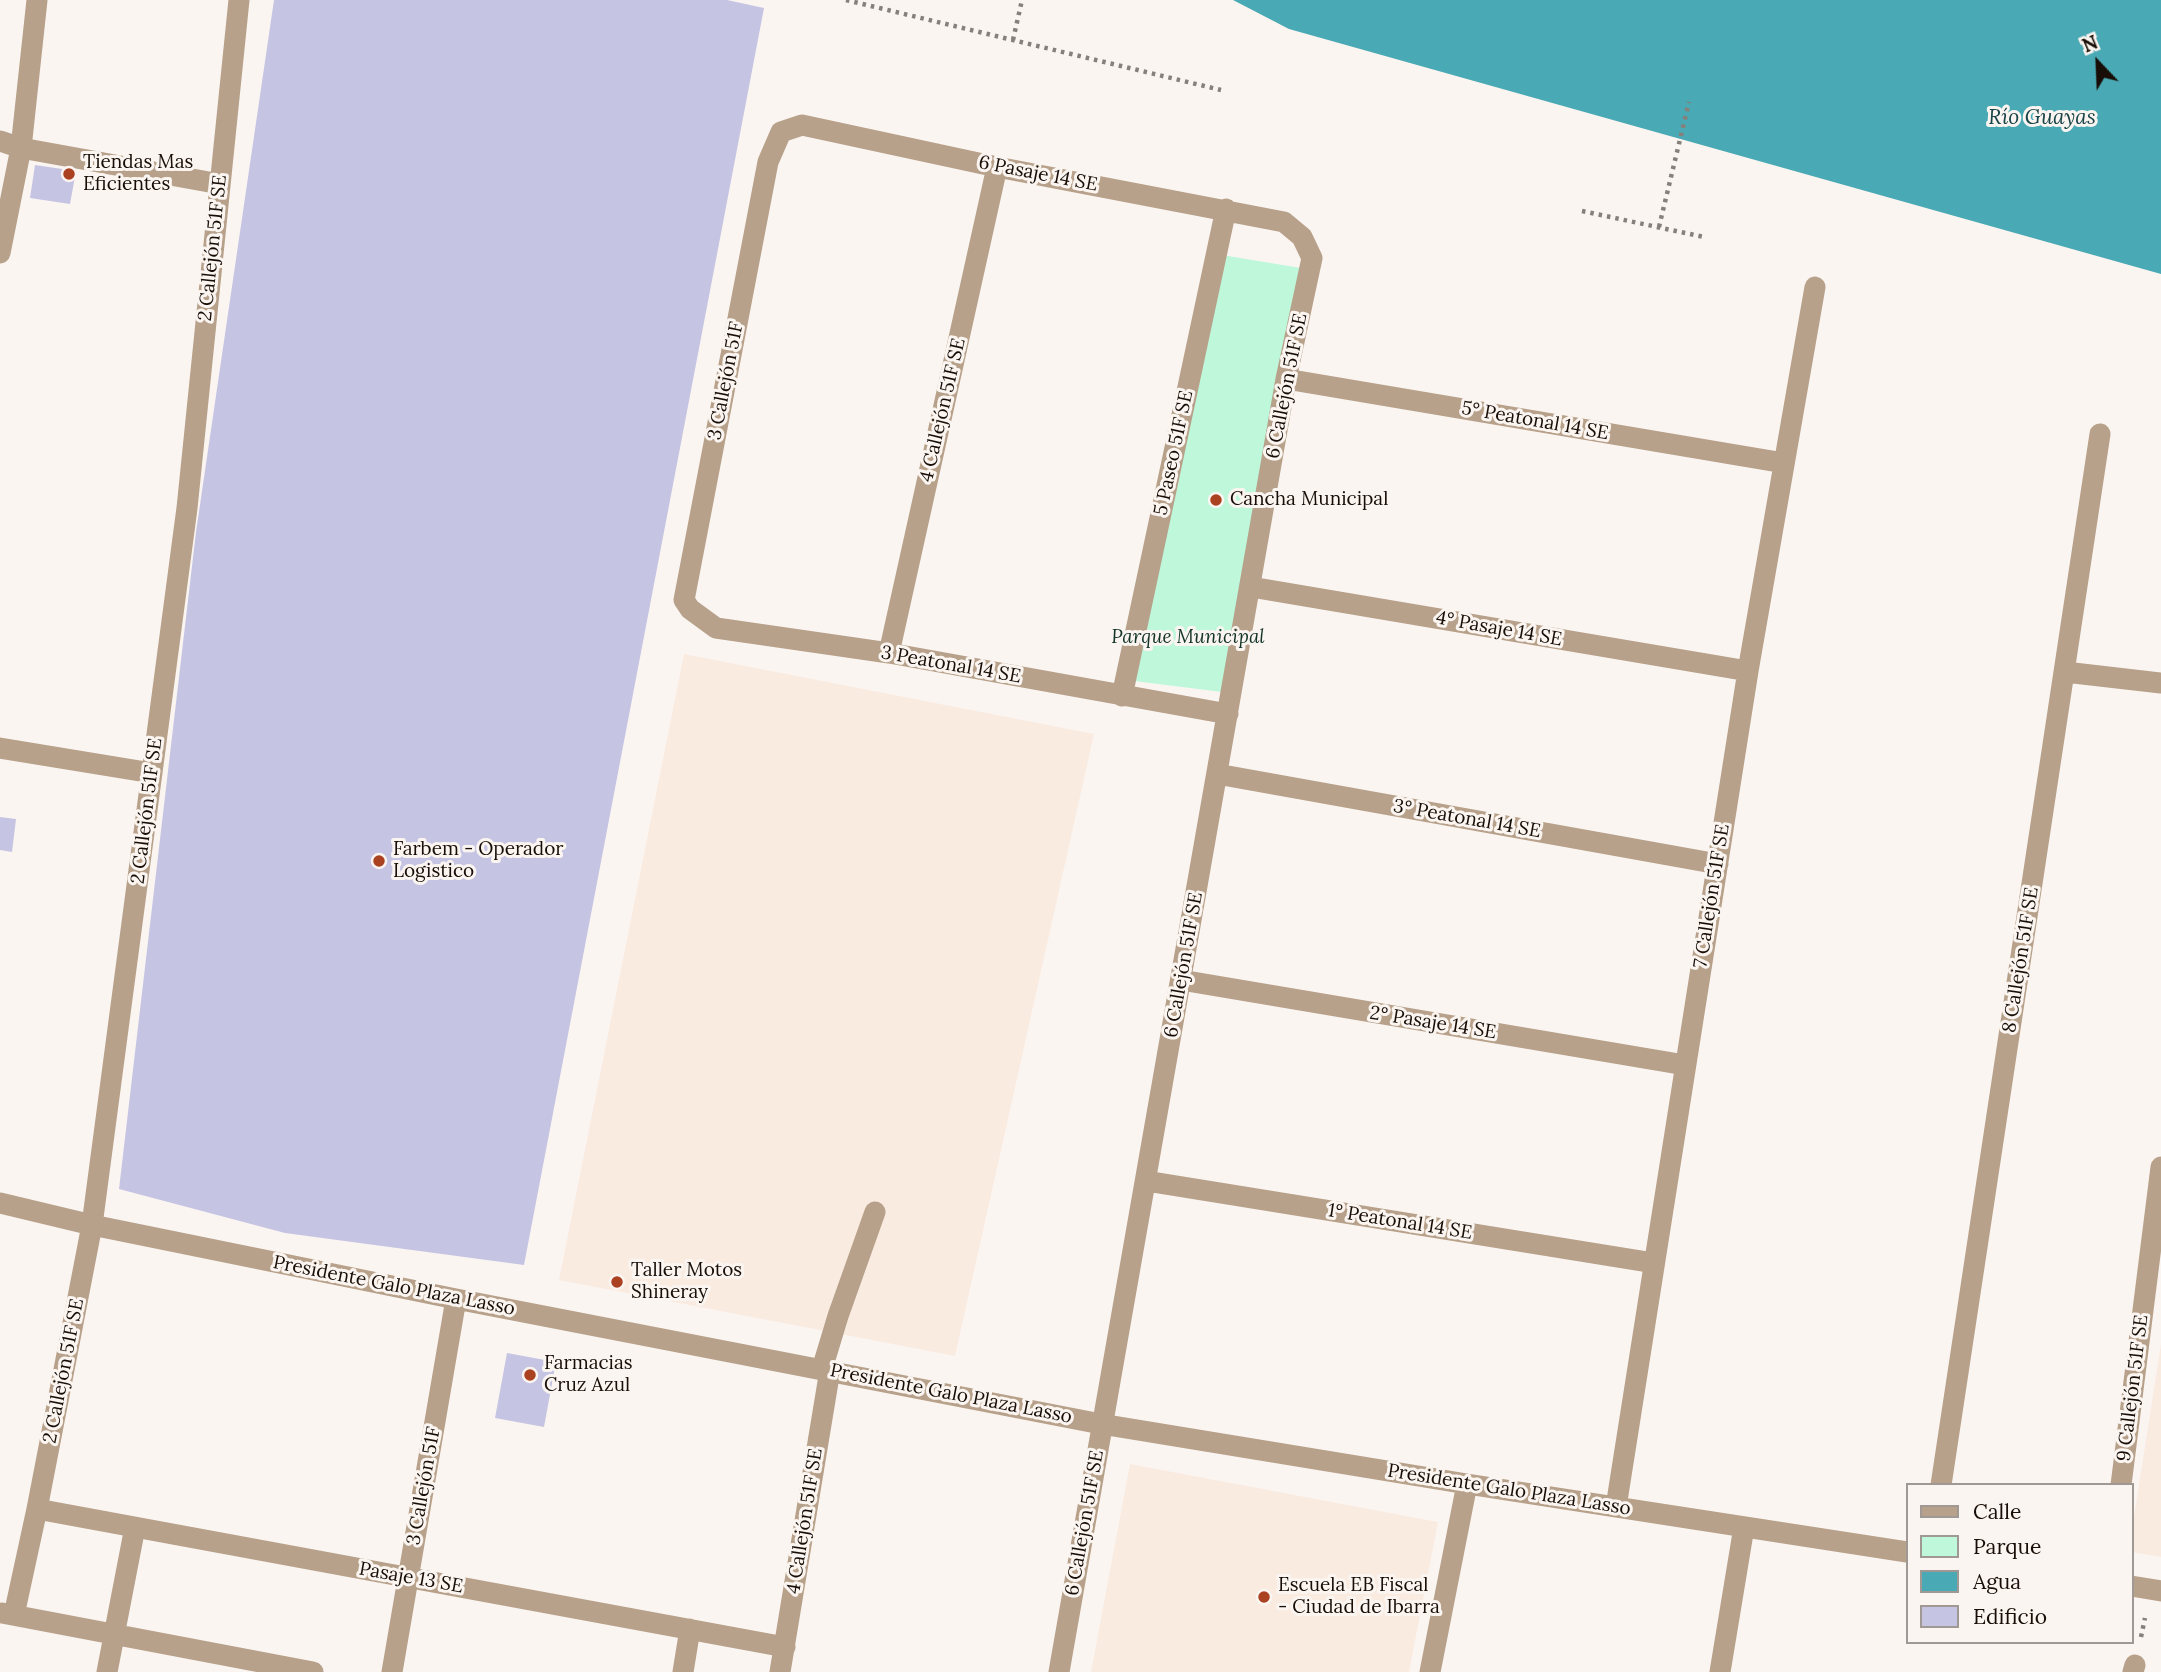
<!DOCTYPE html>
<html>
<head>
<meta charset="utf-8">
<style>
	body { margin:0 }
	#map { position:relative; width:2161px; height:1672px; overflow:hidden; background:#fbf5f1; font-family:Lora,serif }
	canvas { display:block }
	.legend { position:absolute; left:1906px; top:1483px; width:228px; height:161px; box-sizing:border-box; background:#fbf5f1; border:2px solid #a09993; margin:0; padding:9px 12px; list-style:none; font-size:21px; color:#180e07 }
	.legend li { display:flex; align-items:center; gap:14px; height:35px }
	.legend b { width:35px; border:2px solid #a09993 }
	.north { position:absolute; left:2063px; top:28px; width:70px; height:70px; -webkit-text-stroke:5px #fbf5f1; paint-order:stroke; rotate:337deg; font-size:19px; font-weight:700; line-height:28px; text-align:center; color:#180e07 }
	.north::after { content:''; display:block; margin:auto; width:24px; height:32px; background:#180e07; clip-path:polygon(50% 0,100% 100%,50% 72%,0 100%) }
</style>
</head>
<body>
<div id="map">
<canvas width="2161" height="1672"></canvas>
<ul class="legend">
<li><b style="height:9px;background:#b7a18a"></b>Calle</li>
<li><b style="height:19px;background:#bff7db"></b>Parque</li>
<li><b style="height:19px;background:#49a9b4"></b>Agua</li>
<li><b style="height:19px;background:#c6c4e3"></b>Edificio</li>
</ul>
<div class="north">N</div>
</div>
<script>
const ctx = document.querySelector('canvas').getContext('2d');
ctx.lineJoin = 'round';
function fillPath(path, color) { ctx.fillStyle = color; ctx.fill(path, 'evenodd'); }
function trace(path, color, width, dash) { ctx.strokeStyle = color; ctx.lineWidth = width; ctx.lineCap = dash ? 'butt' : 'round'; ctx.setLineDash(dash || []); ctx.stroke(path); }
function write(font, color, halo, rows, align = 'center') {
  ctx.font = font + ' Lora,serif'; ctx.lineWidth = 6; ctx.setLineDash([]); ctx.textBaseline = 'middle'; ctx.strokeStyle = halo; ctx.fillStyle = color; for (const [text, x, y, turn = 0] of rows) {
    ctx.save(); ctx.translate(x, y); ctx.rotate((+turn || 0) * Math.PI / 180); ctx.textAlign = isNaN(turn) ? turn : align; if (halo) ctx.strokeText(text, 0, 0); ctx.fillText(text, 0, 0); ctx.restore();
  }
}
const built = new Path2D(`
	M684,654l410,80 -139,622 -396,-76z
	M2161,1344v213l-30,-5v-16z
	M1130,1464l308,58 -29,150h-318z`);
const green = new Path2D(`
	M1222,255l79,13 -79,424 -88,-11z`);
const water = new Path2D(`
	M1233,0h928v274l-872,-245z`);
const building = new Path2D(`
	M274,0h453l37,8 -240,1257 -239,-32 -166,-44 77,-657z
	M35,165l41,6 -6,33 -40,-6z
	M0,817l16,2 -4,33 -12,-2z
	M507,1353l49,9 -12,65 -49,-9z`);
const path = new Path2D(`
	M846,0l375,90
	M1013,40l9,-40
	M1582,211l122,26
	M1659,227l30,-125
	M2141,1637l4,-19`);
const minor = new Path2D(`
	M0,141l21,7 199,36
	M0,253l21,-105 16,-148
	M1286,379l498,84
	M1251,587l497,84
	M889,653l108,-486
	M2065,672l96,11
	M1122,696l104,-487
	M0,748l152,25
	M1217,774l501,90
	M1181,980l504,85
	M1146,1181l508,82
	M0,1203l92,22 364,74 645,125 366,60 440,68
	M822,1369l16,-53 37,-104
	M1941,1485l159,-1051
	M2121,1485l40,-318
	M1616,1507l132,-836 67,-384
	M37,1509l748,138
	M2131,1586l30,5
	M2,1613l311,59
	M14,1615l23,-106 55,-284 95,-717 52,-508
	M107,1672l28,-145
	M392,1672l64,-373
	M683,1672l7,-43
	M780,1672l50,-302
	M1059,1672l227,-1293 26,-121 -10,-21 -18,-15 -287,-55 -195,-42 -21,7 -13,30 -84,438 6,9 26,19 173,25 339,61
	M1430,1672l37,-188
	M1720,1672l24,-145
	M2133,1672l2,-7`);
const markers = [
	[69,174,7,"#aa4222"],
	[1216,500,7,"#aa4222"],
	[379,861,7,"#aa4222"],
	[617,1282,7,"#aa4222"],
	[530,1375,7,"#aa4222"],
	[1264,1597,7,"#aa4222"]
];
const poiNames = [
	["Tiendas Mas",83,163],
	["Eficientes",83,185],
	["Cancha Municipal",1230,500],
	["Farbem - Operador",393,850],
	["Logistico",393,872],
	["Taller Motos",631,1271],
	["Shineray",631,1293],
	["Farmacias",544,1364],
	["Cruz Azul",544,1386],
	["Escuela EB Fiscal",1278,1586],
	["- Ciudad de Ibarra",1278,1608]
];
const streetNames = [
	["6 Pasaje 14 SE",1038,174,11],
	["2 Callejón 51F SE",213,248,-84],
	["3 Callejón 51F",726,381,-79],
	["6 Callejón 51F SE",1287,386,-79],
	["4 Callejón 51F SE",943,410,-77],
	["5° Peatonal 14 SE",1535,421,10],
	["5 Paseo 51F SE",1174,453,-78],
	["4° Pasaje 14 SE",1499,629,10],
	["3 Peatonal 14 SE",951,665,10],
	["2 Callejón 51F SE",147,811,-83],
	["3° Peatonal 14 SE",1467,819,10],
	["7 Callejón 51F SE",1712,896,-81],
	["8 Callejón 51F SE",2021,960,-81],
	["6 Callejón 51F SE",1184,965,-80],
	["2° Pasaje 14 SE",1433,1023,9],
	["1° Peatonal 14 SE",1400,1222,9],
	["Presidente Galo Plaza Lasso",394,1286,11],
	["2 Callejón 51F SE",64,1371,-79],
	["9 Callejón 51F SE",2133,1388,-83],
	["Presidente Galo Plaza Lasso",951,1394,11],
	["3 Callejón 51F",424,1486,-80],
	["Presidente Galo Plaza Lasso",1509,1490,9],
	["4 Callejón 51F SE",805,1521,-81],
	["6 Callejón 51F SE",1085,1523,-80],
	["Pasaje 13 SE",411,1578,10]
];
const parkNames = [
	["Parque Municipal",1188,638]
];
const waterNames = [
	["Río Guayas",2042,118]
];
fillPath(built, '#faebe1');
fillPath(green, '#bff7db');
fillPath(water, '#49a9b4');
fillPath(building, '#c6c4e3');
trace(path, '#877f79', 4.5, [3.5, 5]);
trace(minor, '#b7a18a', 21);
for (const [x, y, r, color] of markers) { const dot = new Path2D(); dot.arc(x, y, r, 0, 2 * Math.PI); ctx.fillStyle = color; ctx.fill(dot); trace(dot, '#fbf5f1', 2.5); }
write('19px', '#180e07', '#fbf5f1', poiNames, 'left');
write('19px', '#180e07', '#fbf5f1', streetNames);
write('italic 19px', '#123426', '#fbf5f1', parkNames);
write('italic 21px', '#194449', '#fbf5f1', waterNames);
</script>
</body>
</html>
